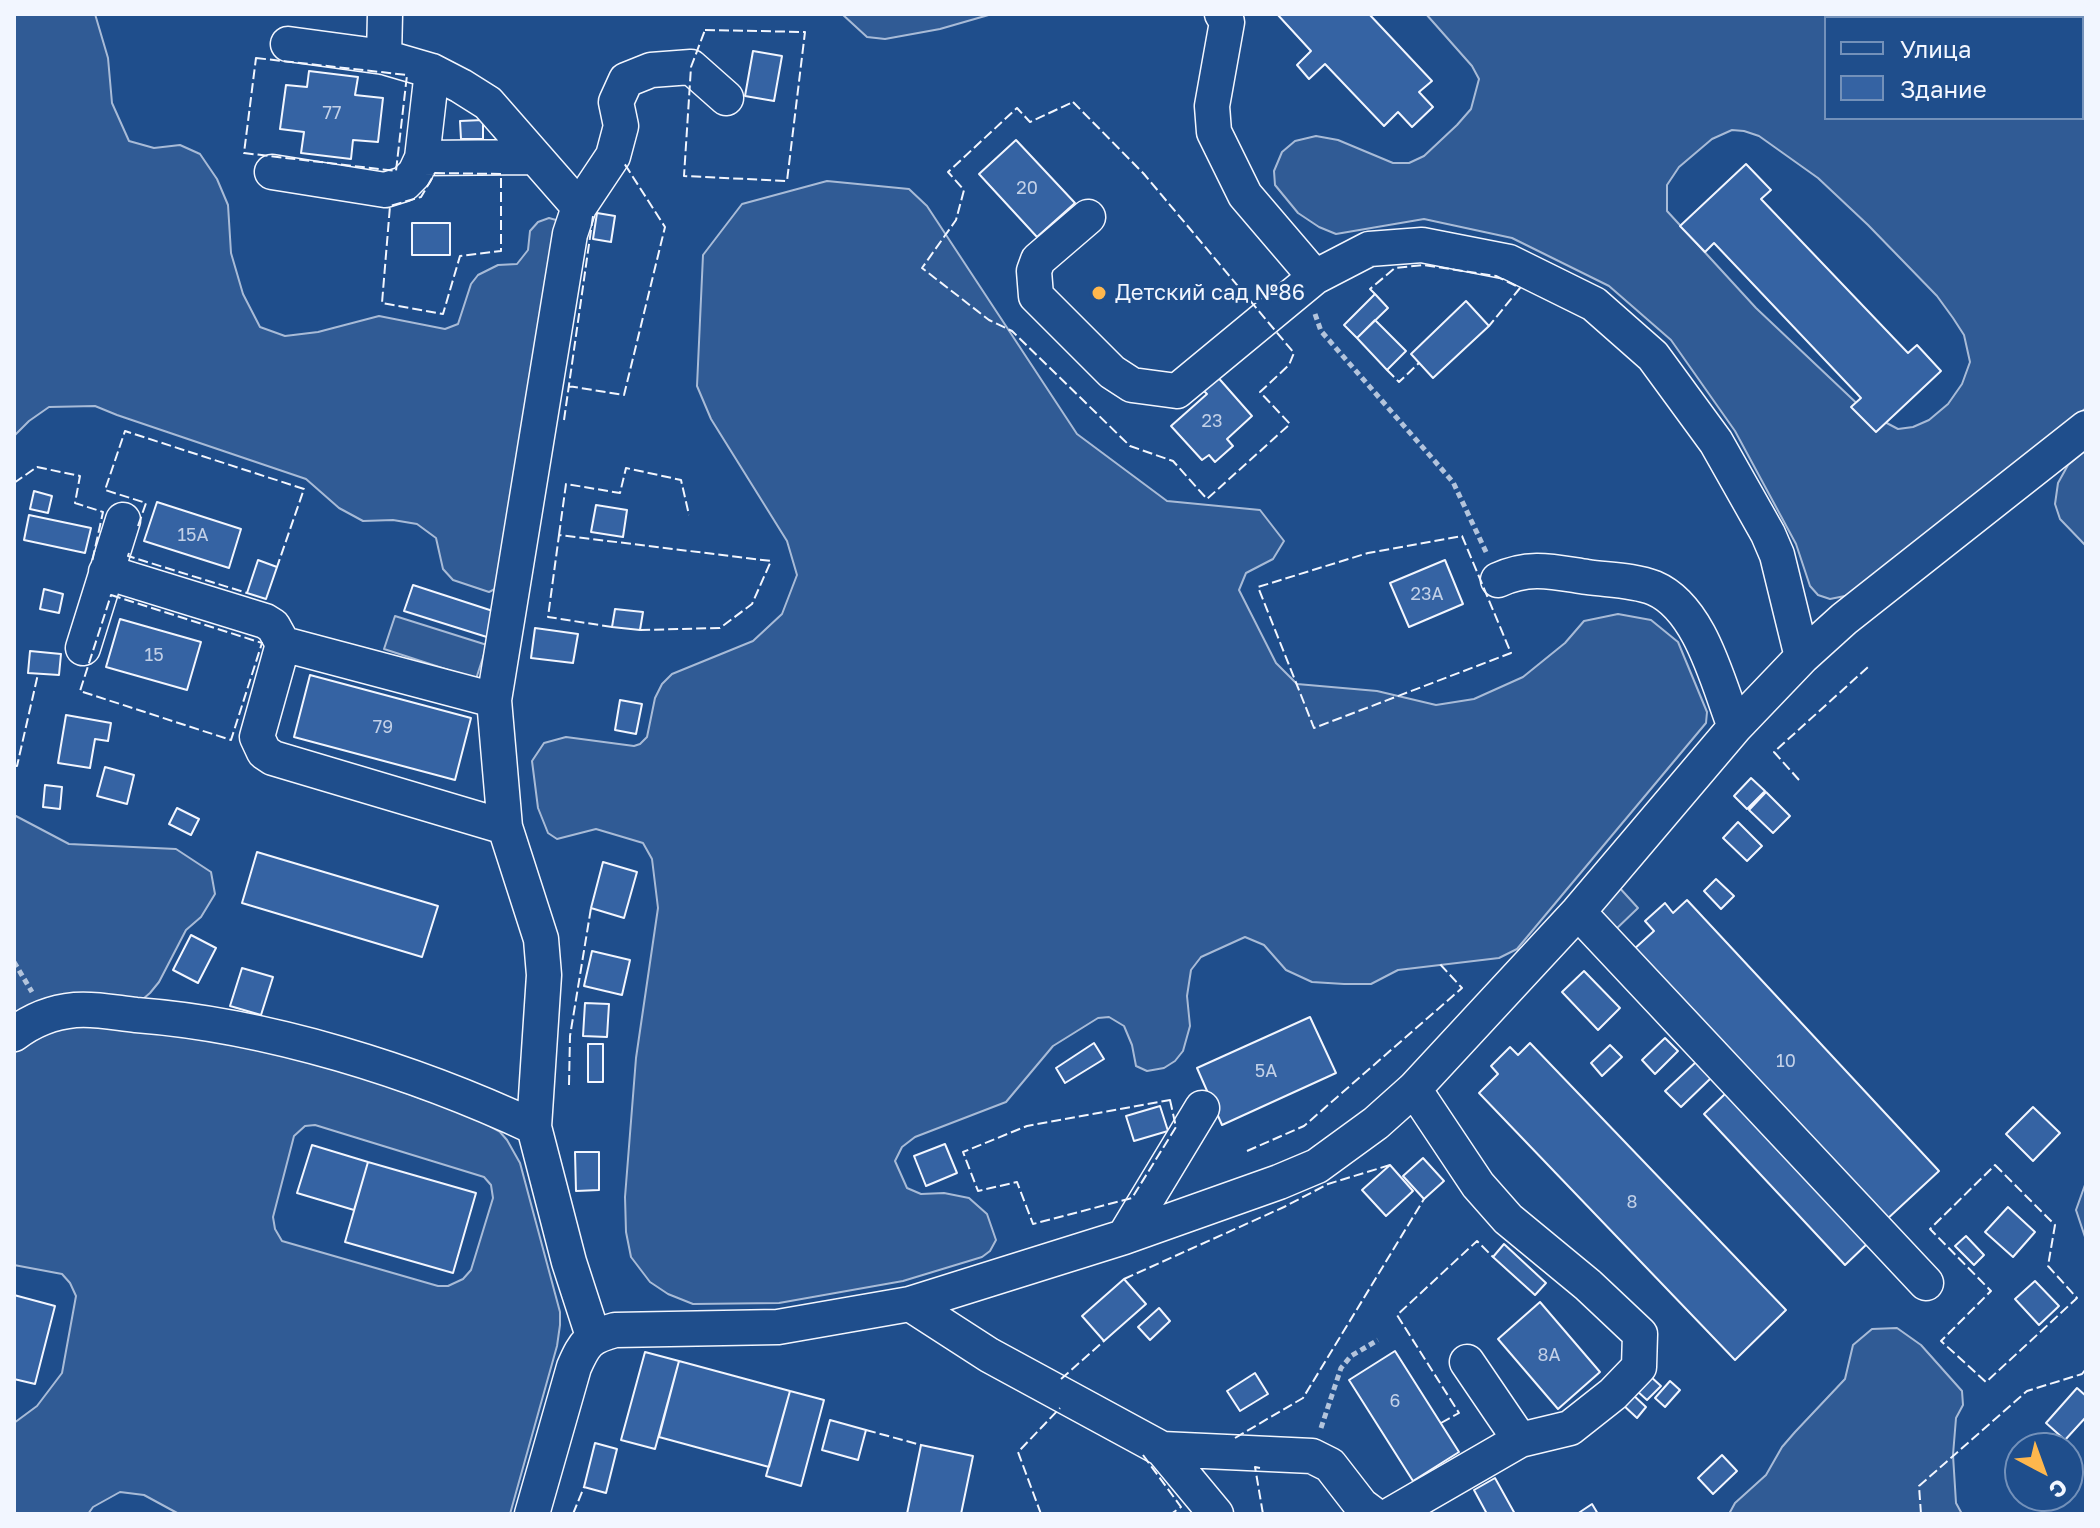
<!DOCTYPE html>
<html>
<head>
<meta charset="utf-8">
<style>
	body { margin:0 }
	#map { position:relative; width:2100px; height:1528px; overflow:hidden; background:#1f4e8c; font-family:"Golos Text",sans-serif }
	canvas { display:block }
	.frame { position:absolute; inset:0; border:16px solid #f2f6ff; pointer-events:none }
	.legend { position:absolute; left:1824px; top:16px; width:260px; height:104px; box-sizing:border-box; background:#1f4e8c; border:2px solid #7391ba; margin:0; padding:10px 14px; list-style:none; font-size:24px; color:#f2f6ff }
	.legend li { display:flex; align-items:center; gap:16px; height:40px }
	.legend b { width:40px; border:2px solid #7391ba }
	.north { position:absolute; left:2004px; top:1432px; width:80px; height:80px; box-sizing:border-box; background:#1f4e8c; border:2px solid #7391ba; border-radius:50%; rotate:139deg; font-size:22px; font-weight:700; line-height:32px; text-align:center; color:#f2f6ff }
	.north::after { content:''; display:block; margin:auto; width:28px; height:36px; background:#ffb74d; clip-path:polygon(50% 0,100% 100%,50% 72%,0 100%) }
</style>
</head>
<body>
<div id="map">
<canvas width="2100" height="1528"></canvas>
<div class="frame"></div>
<ul class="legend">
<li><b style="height:10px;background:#1f4e8c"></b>Улица</li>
<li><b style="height:22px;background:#3563a3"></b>Здание</li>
</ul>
<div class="north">С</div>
</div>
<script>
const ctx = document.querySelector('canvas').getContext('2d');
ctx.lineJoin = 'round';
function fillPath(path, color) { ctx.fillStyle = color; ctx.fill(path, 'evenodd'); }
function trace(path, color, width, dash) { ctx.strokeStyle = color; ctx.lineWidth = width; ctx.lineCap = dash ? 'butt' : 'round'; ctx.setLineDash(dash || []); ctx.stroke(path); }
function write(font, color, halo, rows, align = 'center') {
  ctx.font = font + ' "Golos Text",sans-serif'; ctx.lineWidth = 6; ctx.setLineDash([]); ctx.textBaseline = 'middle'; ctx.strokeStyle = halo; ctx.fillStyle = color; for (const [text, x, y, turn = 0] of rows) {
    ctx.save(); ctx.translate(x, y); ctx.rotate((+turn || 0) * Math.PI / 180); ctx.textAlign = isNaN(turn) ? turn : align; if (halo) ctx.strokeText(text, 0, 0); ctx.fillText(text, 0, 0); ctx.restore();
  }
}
const built = new Path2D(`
	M14,14h81l13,44 4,45 17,38 25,7 26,-3 20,9 17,25 11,26 3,48 12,41 17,33 25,9 33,-4 61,-16 66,13 13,-5 13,-40 7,-9 20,-10 19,-1 11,-14 2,-19 8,-9 11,-4 7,2 1,25 -60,343 -8,4 -36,-12 -10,-11 -7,-31 -19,-14 -24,-4 -30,1 -24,-13 -33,-29 -189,-64 -22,-9 -46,1 -20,14 -15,15z
	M842,14h150l-52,15 -55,10 -18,-2z
	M1426,14h660v394l-225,179 -16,9 -15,3 -12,-4 -8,-9 -14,-42 -61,-113 -64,-91 -62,-54 -97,-48 -88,-19 -88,15 -17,-7 -21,-14 -23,-28 -1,-14 8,-19 13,-11 21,-5 22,4 55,23h16l15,-7 33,-31 14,-16 8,-30 -7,-13zM1826,18h256v100h-256zM1732,130l12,1 15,5 59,42 50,47 69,71 16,22 11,17 6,27 -8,22 -14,20 -19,16 -16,7 -15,2 -32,-17 -110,-104 -89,-97v-26l12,-18 33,-28z
	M827,181l82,8 18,17 150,228 90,67 93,9 24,31 -11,18 -27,14 -7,17 37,73 21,21 80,7 59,14 38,-6 49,-22 42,-34 19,-22 34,-7 33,6 27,22 29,70 -1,11 -189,226 -18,9 -101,12 -27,14h-27l-32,-2 -26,-12 -22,-25 -19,-8 -44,20 -10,13 -4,26 3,30 -7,25 -8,10 -11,7 -17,3 -11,-5 -4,-21 -8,-19 -15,-9 -11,1 -45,28 -47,56 -91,35 -13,10 -7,14 12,27 14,6 23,-1 25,5 18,16 9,26 -6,11 -8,6 -79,24 -124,22 -86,1 -25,-10 -18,-12 -19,-25 -5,-25 -1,-35 11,-139 22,-150 -6,-49 -9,-16 -47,-14 -39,10 -9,-6 -10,-25 -6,-47 12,-18 22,-6 68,9 6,-2 7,-7 8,-39 7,-14 10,-10 81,-33 29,-27 15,-39 -10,-34 -76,-122 -14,-33 6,-131 39,-51z
	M2086,450v96l-26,-27 -5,-15 3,-21 10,-18z
	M395,616l92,29 -11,34 -92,-30z
	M14,815l55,29 107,5 35,23 4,22 -14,23 -15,13 -27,52 -9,11 -7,6 -129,21z
	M1617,885l21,23 -25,24 -19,-20z
	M73,1026l101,6 134,26 165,59 27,15 7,8 13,23 40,149v13l-3,21 -47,168h-331l-35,-19 -24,-3 -27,15 -5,7h-74v-91l23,-17 25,-33 14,-77 -6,-13 -8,-9 -48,-9v-212l23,-18zM315,1125l169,52 7,8 2,13 -22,72 -8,9 -15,7h-10l-156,-45 -7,-12 -2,-12 21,-81 11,-10z
	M2086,1182v58l-10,-30z
	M1897,1328l24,17 41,46 1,14 -7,13 -3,37 3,48 6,11h-233l6,-11 31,-28 16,-28 13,-15 50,-53 8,-34 19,-16z`);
const building = new Path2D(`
	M1277,14h92l63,67 -13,11 14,15 -21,20 -14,-15 -14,14 -59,-62 -16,15 -12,-14 14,-14z
	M753,51l29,5 -8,45 -29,-5z
	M309,71l49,6 -3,18 28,3 -5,44 -25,-2 -2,19 -50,-6 3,-21 -24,-3 6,-44 21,2z
	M483,120v19h-22l-1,-18z
	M1016,140l59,63 -38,34 -58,-63z
	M1746,164l25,26 -10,9 147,154 9,-8 24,26 -65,61 -25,-25 10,-9 -147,-155 -9,9 -25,-26z
	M597,213l18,3 -4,26 -18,-3z
	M412,223h38v32h-38z
	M1375,294l13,14 -31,30 -13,-13z
	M1466,301l23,25 -56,52 -22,-24z
	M1375,320l31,31 -19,19 -30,-32z
	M1215,374l37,42 -25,23 6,7 -18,16 -6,-7 -7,5 -31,-34 36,-32 -7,-7z
	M34,491l18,5 -4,17 -18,-4z
	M157,502l84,27 -12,39 -85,-27z
	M596,505l31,5 -4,27 -32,-5z
	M29,515l62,13 -6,25 -61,-13z
	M258,560l19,7 -11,32 -19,-6z
	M1445,560l18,44 -54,23 -19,-44z
	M413,585l86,28 -9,25 -86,-27z
	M44,589l19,5 -4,19 -19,-4z
	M615,609l28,3 -3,18 -28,-3z
	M120,619l81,23 -14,48 -81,-23z
	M535,628l43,6 -5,29 -42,-5z
	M30,651l31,3 -2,21 -31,-2z
	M310,675l161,43 -16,62 -161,-43z
	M620,700l22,4 -6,30 -21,-4z
	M66,715l45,8 -3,18 -13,-2 -5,29 -32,-5z
	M105,767l29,8 -7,29 -30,-8z
	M1751,778l14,13 -18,18 -13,-13z
	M45,785l17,2 -2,22 -17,-2z
	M1766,792l24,24 -17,17 -24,-23z
	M177,808l22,11 -8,16 -22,-11z
	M1738,822l24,24 -15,15 -24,-23z
	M257,852l181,54 -16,51 -180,-54z
	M603,862l34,10 -13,46 -33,-10z
	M1716,879l18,17 -13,13 -17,-18z
	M1687,900l252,271 -54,50 -252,-271 21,-19 -9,-10 20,-18 8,10z
	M191,935l25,13 -18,35 -25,-13z
	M592,951l38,9 -8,35 -38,-9z
	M242,968l31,9 -12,38 -31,-9z
	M1584,971l36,37 -22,22 -36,-38z
	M585,1003l24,1 -2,33 -24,-1z
	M1310,1017l26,56 -114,52 -25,-57z
	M1665,1038l13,13 -23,23 -13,-14z
	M1094,1043l10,16 -39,24 -9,-15z
	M1530,1043l256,267 -51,50 -256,-267 19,-19 -7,-8 19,-19 8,8z
	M588,1044h15v38h-15z
	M1610,1045l12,12 -20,19 -11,-13z
	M1696,1062l15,16 -30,29 -16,-16z
	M1726,1093l142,150 -23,22 -141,-151z
	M1160,1106l8,25 -34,10 -8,-25z
	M2033,1107l27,26 -27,28 -27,-27z
	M945,1144l12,29 -31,13 -12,-30z
	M312,1145l56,17 -14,48 -57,-17z
	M575,1152h24v38l-23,1z
	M1423,1158l21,23 -20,18 -21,-23z
	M368,1162l108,31 -23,80 -108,-31z
	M1390,1165l23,26 -27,25 -24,-26z
	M2008,1207l27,25 -22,25 -28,-25z
	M1966,1236l18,19 -10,10 -19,-19z
	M1504,1244l42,39 -11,12 -42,-38z
	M1124,1279l22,25 -42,37 -22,-25z
	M2035,1281l24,25 -20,19 -24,-26z
	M14,1295l41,11 -20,78 -21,-5z
	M1540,1302l60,70 -42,37 -60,-70z
	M1159,1308l11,13 -20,19 -12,-13z
	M1395,1351l64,101 -46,29 -64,-101z
	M645,1352l34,9 -24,88 -34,-9z
	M679,1361l111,30 -21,76 -110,-30z
	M1255,1373l13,21 -28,17 -13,-20z
	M1650,1376l11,10 -14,14 -10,-9z
	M1670,1381l10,9 -15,17 -10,-9z
	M2077,1388l9,8v21l-21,23 -19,-17z
	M790,1391l34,9 -23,86 -35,-10z
	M1631,1393l15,14 -9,11 -15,-14z
	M830,1420l36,10 -8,30 -36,-10z
	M595,1443l22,6 -11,44 -22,-6z
	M921,1445l52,11 -12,58h-54z
	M1722,1455l15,16 -24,23 -15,-16z
	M1495,1478l20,36h-28l-13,-24z
	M1592,1504l6,10h-21z`);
const path = new Path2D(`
	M1315,314l6,17 132,151 34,72
	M14,962l18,30
	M1321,1428l20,-60 10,-12 27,-16`);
const minor = new Path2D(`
	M1222,14l5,8 -15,84 2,26 31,63 70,82
	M288,44l96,13 48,14 29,15 27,17 91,104 -9,27 -76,466
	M384,57l1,-43
	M422,158l113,-1
	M272,172l113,18 19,-6 11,-11 7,-15 10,-87
	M579,207l34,-51 8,-30 -5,-24 10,-22 25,-10 40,-3 35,31
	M1088,217l-50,43 -4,11 2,25 76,76 20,13 45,6 138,-114 54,-28 53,-4 87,17 85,42 59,52 63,86 52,92 9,21 25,102
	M106,572l159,49 8,5 10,18 -26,93 7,15 9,6 232,69 -11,-127 -211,-56
	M1498,580c32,-15 56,-8 89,-3 21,3 47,3 67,11 47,20 64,96 81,139
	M83,648l40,-128
	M505,827l36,112 3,36 -10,152 35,135 24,74
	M1578,912l348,371
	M14,1034c17,-13 39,-22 61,-24 20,-2 42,3 61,5 132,10 278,56 398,112
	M1124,1237l78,-129
	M910,1304l79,51 173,94 54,65
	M1467,1362l53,78
	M1162,1449l150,7 18,9 31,40 12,9
	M532,1514l42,-147c11,-25 15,-30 41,-37l163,-3 132,-23 214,-67 155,-55 38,-16 59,-43 38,-34 164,-177 157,-185 67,-70 42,-38 242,-191
	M1392,1514l128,-74 50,-12 43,-34 26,-27 1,-33 -52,-49 -80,-66 -30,-34 -64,-96`);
const fence = new Path2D(`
	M705,30l100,2 -18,149 -103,-5 7,-109z
	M256,58l151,17 -11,96 -152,-18z
	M1073,102l71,72 150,179 -5,12 -29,27 30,32 -83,75 -34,-38 -43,-15 -118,-115 -23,-11 -67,-52 34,-48 8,-30 -16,-18 69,-64 13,14z
	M435,173l66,1v77l-41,5 -17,58 -61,-11 8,-97 31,-9z
	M1375,294l-5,-5 25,-21 29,-3 72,11 24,12 -31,38
	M1387,370l12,12 20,-19
	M568,386l56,9 41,-168 -41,-64 -1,2
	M564,420l29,-204
	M14,483l23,-16 43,9 -5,27 28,9 -11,50
	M138,526l8,-23 -41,-13 20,-59 179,58 -27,78
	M559,535l7,-51 54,9 6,-25 55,12 8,35
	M1462,536l49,117 -197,75 -56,-141 110,-34z
	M129,553l-1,3 119,37
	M111,595l151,48 -31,97 -151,-49z
	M612,627l-64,-10 11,-82 212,26 -19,43 -32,24 -80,2
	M14,766h3l21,-92
	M1799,780l-25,-28 94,-85
	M569,1085l1,-49 21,-128
	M1170,1100l6,27 -44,71 -99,26 -16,-42 -39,9 -15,-39 64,-26z
	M1247,1151l57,-25 158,-138 -23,-25
	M1995,1165l60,60 -7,41 29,32 -91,84 -45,-41 50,-50 -61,-62z
	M1124,1279l160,-72 44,-23 62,-19
	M1061,1379l43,-38
	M1441,1423l18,-10 -62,-98 80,-74 16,16
	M866,1430l55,15
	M1235,1438l68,-40 121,-199
	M1143,1455l38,52 -10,7
	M1260,1468l-5,-1 8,47
	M573,1514l11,-27
	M1041,1514l-23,-62 42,-44
	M1921,1514l-2,-28 108,-95 55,-17 4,-5`);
const markers = [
	[1099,293,8,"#ffb74d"]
];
const numberNames = [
	["77",332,113],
	["20",1027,188],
	["23",1212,421],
	["15А",193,535],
	["23А",1427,594],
	["15",154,655],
	["79",383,727],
	["10",1786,1061],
	["5А",1266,1071],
	["8",1632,1202],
	["8А",1549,1355],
	["6",1395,1401]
];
const poiNames = [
	["Детский сад №86",1115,293]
];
fillPath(built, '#305b95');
trace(built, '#a8bbd7', 2);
fillPath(building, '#3563a3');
trace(building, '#f2f6ff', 2);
trace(minor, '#f2f6ff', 37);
trace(path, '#b3c4dc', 5, [6, 4]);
trace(minor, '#1f4e8c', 34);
trace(fence, '#f2f6ff', 2, [10, 4]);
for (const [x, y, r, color] of markers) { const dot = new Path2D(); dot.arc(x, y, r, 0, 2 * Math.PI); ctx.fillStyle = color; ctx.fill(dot); trace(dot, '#1f4e8c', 3); }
write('18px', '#c3d1e8', null, numberNames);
write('22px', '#f2f6ff', '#1f4e8c', poiNames, 'left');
</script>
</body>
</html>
